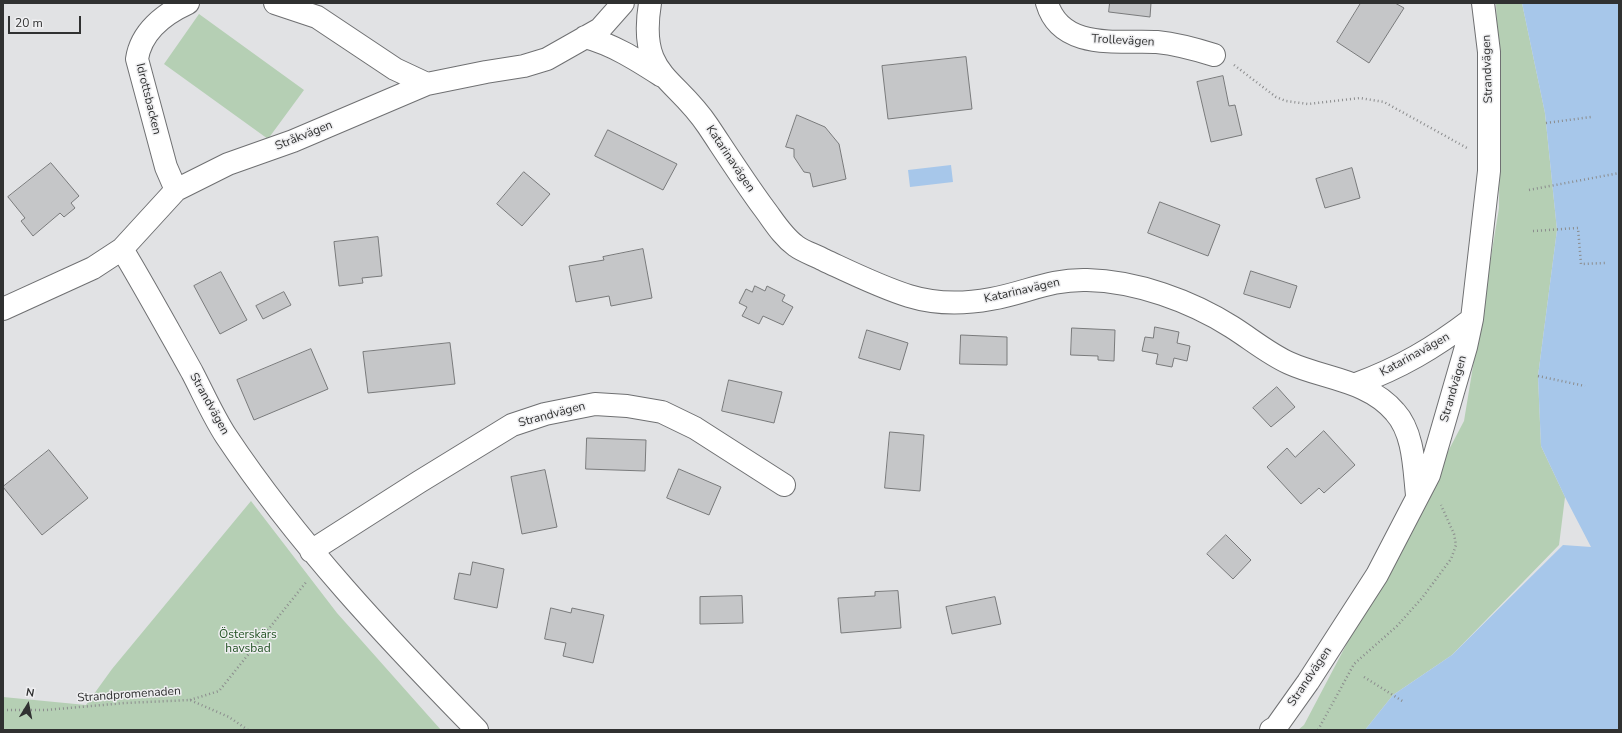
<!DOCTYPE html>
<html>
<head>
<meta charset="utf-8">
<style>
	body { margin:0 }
	#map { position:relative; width:1622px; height:733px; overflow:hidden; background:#e1e2e4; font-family:"Nunito Sans",sans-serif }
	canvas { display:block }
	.frame { position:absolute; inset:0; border:4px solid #303131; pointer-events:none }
	.north { position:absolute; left:8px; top:685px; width:40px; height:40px; -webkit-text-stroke:3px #efeff1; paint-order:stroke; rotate:10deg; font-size:11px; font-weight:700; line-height:16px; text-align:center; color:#303131 }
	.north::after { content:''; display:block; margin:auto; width:14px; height:18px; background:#303131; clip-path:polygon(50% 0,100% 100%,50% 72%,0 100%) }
	.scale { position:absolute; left:8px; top:16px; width:73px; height:18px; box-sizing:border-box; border:2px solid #303131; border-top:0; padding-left:5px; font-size:12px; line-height:14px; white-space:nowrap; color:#303131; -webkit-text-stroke:3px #efeff1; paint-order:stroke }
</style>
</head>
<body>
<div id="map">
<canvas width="1622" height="733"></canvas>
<div class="frame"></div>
<div class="north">N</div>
<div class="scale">20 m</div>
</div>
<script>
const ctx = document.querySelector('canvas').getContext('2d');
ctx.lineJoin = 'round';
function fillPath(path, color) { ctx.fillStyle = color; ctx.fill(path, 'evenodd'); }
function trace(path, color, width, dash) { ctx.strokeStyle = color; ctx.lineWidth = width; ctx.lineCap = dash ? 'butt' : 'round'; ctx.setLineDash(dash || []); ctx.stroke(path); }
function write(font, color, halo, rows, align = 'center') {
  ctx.font = font + ' "Nunito Sans",sans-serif'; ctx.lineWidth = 3; ctx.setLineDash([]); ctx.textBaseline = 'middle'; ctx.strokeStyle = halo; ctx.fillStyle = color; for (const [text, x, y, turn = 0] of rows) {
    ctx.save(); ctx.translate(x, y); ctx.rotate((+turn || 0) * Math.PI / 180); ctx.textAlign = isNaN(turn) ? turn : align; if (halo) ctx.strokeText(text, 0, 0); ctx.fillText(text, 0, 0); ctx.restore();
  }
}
const green = new Path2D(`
	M1496,3h26l23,110 12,117 -19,146 3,70 24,51 -6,48 -107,110 -59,40 -28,35h-67l6,-5 160,-304 35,-213 1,-107z
	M199,14l105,76 -36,49 -104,-75z
	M251,501l86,112 104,117h-438v-33l83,8 26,-36z`);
const water = new Path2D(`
	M1522,3h97v727h-254l28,-35 59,-40 111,-110 28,2 -26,-50 -24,-51 -3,-70 19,-146 -12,-117z
	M951,165l2,17 -43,5 -2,-17z`);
const building = new Path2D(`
	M1110,3h41l-1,14 -41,-5z
	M1361,3h34l9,5 -35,55 -32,-21z
	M966,57l6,52 -84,10 -6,-53z
	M1223,76l6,30 6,-1 7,30 -31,7 -14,-60z
	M797,115l28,12 14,17 7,35 -33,8 -3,-14 -6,-1 -10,-15v-8l-8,-2z
	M608,130l69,34 -14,26 -68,-34z
	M51,163l28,33 -8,7 4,5 -11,9 -4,-4 -27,23 -12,-15 4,-3 -17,-21z
	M1352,168l8,30 -35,10 -9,-29z
	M524,172l26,22 -28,32 -25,-22z
	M1160,202l60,23 -12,31 -60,-23z
	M378,237l4,39 -20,2 1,5 -24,3 -5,-44z
	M643,249l9,49 -41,8 -2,-10 -33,6 -7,-36 35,-6 -1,-3z
	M1251,271l46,15 -7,22 -46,-14z
	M221,272l26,48 -27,14 -26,-48z
	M755,286l10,5 2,-5 18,9 -3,6 11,6 -10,18 -20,-9 -4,8 -17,-8 5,-9 -8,-4 7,-14 6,3z
	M284,292l7,13 -28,14 -7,-13z
	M1155,327l24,5 -2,11 13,3 -3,15 -13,-3 -2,9 -16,-3 2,-10 -16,-3 3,-14 8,1z
	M1072,328l43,2 -1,31 -16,-1v-4l-27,-1z
	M867,330l41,13 -8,27 -41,-12z
	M961,335l46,2v28l-47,-1z
	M450,343l5,41 -87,9 -5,-41z
	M311,349l17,40 -74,31 -17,-40z
	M729,380l53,12 -8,31 -52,-12z
	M1277,387l18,20 -24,20 -18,-19z
	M1324,431l31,34 -31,28 -5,-5 -18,16 -34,-37 20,-19 8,9z
	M890,432l34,3 -4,56 -35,-3z
	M587,438l59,2 -1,31 -59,-2z
	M49,450l39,48 -46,37 -39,-48z
	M679,469l42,18 -12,28 -42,-17z
	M545,470l12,57 -35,7 -11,-57z
	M1226,535l25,25 -18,19 -26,-25z
	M473,562l31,7 -7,39 -43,-9 5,-26 11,2z
	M898,591l3,37 -60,5 -3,-35 37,-2v-4z
	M742,596l1,27 -43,1v-27z
	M995,597l6,27 -49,10 -6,-27z
	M551,608l20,5 1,-5 32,7 -11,48 -30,-7 3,-13 -21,-4z`);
const path = new Path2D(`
	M1234,65l42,32 10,4 22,3 52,-6 24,4 83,46
	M1546,123l45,-6
	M1529,190l90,-17
	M1533,231l45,-3 3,36 25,-1
	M1538,376l47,10
	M1364,677l40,25
	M190,700l29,-9 88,-110
	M3,710h43l79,-7 65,-3 39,17 19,13
	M1318,730l36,-66 43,-38 25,-28 29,-39 5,-14 -2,-11 -13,-29`);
const minor = new Path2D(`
	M275,3l42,14 78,52 32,15
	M650,3c-12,74 24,72 58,123 18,27 36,55 55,81 10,13 19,29 33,39 8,6 19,9 28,14 28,13 56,27 85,36 26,8 55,8 82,3 35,-6 58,-20 96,-19 49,1 104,21 145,47 19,12 37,27 57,36 35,16 79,17 106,49 19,21 19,56 22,83
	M1047,3c14,48 72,37 110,39 20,2 38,7 57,13
	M585,37c29,8 52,23 77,39
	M176,190l-10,-23 -29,-108c4,-27 27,-45 51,-56
	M122,249c24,40 47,82 70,123 11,21 21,44 34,64 72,108 161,202 251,294
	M3,309l90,-41 29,-19 54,-59 52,-26 65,-23 134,-57 59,-12 38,-6 23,-7 53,-30 23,-26
	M1356,384c44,-16 78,-36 116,-65
	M311,551l108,-69 93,-57 33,-11 50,-10 32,2 35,6 33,16 89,57
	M1271,730l5,-3 32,-45 69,-107 52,-100 37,-128 6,-28 17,-148v-119l-6,-49`);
const streetNames = [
	["Trollevägen",1123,41,3],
	["Strandvägen",1488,69,-92],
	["Idrottsbacken",148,99,76],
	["Stråkvägen",304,136,-22],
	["Katarinavägen",730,159,56],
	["Katarinavägen",1022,291,-13],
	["Katarinavägen",1415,355,-29],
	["Strandvägen",1454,389,-74],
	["Strandvägen",209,404,61],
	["Strandvägen",552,415,-15],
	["Strandvägen",1310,677,-56],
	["Strandpromenaden",129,695,-4]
];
const parkNames = [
	["Österskärs",248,635],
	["havsbad",248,649]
];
fillPath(green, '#b5cfb4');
fillPath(water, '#a7c7ea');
fillPath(building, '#c5c6c8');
trace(building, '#797a7b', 1);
trace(minor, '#6f7072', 24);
trace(path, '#8b8c8d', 2.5, [1, 3]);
trace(minor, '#fff', 22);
write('12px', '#303131', '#efeff1', streetNames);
write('12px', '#245325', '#efeff1', parkNames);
</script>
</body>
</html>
